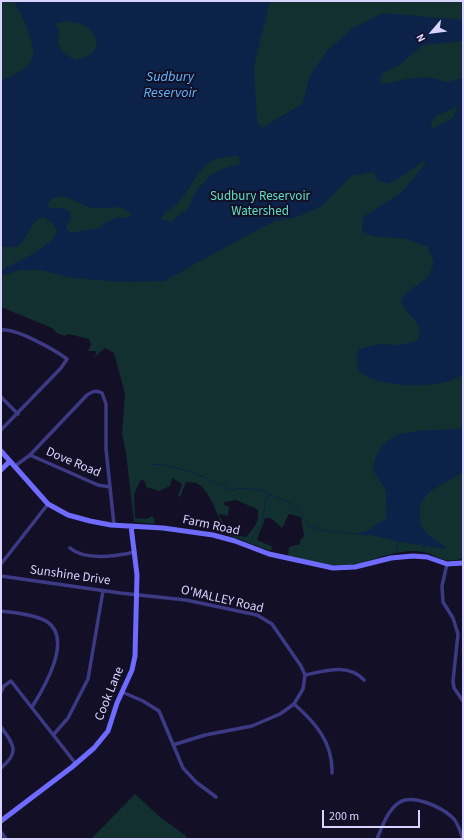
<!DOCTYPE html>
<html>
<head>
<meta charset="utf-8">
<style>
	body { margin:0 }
	#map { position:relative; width:464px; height:840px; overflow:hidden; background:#130f26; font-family:"Source Sans 3",sans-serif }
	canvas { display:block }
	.frame { position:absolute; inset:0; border:2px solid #d9d4ff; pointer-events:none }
	.north { position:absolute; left:412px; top:12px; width:40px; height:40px; -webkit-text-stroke:3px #130f26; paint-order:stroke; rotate:242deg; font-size:11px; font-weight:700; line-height:16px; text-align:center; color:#d9d4ff }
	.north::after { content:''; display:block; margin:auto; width:14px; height:18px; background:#d9d4ff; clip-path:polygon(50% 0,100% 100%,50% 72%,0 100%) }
	.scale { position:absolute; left:322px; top:810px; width:98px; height:18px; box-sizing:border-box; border:2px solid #d9d4ff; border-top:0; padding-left:5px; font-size:12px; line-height:14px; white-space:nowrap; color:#d9d4ff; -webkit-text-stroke:3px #130f26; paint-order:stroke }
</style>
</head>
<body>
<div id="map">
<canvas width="464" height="840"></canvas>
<div class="frame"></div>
<div class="north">N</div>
<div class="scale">200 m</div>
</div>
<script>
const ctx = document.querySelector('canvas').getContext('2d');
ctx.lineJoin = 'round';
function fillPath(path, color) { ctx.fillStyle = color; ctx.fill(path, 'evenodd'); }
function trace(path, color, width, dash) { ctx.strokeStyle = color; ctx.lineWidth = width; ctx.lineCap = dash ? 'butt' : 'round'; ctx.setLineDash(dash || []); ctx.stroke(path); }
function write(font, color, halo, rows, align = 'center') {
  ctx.font = font + ' "Source Sans 3",sans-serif'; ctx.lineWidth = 4; ctx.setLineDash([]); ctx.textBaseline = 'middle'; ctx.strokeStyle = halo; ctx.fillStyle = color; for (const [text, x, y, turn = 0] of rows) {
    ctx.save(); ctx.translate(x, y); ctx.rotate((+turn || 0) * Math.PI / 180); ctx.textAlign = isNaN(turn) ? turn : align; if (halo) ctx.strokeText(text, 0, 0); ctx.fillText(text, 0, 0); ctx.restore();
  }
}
const green = new Path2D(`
	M1,1h462v557c-20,9 -29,-7 -47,-7 -23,-1 -44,10 -64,14 -19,3 -46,-5 -64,-8l1,-10 11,-3v-4l4,-4 -3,-19 -12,-3 -7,14 -11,-10h-6c-2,8 -6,14 -8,22l16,7 -3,4 -41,-16 1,-8 1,6h4l1,-3 3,6 7,1c8,-10 15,-15 11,-28l-21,-9 -11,2 -2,2 6,3 -1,9 -8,-2 -1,2 6,9 -1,8c-3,-12 -16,-47 -28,-50 -3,-1 -7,0 -10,-1l-6,15 -2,-1 4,-12 -10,-6 -2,8 -11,5 -13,-4 -1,-5 -4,-3 -7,15 1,24 12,1 5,-3 2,2 1,6 -21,-2 -8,-69 -4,-19 3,-40 -11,-41 -9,-5 -12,10 3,-4v-3h-8l3,-6 -2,-6 -21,-5 -3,2 -8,-3 -5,-5 -51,-21z
	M135,794l25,23 26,19 -1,3h-94z`);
const water = new Path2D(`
	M14,1h256l-16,65 3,56 5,6 41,-25 7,-28 17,-24 26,-23 30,-15 80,7v21l-40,4 -25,21 -16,7 -2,9 5,2 21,-5 23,-2 18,5 16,-4v297c-6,2 -11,6 -17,7 -24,5 -68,6 -87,-11l-3,-13 3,-9 21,-5 20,1 17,-4c10,-19 -11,-23 -16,-41l6,-8 20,-14 7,-14 -6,-17 -22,-8 -34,-3 -10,-5 1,-14 38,-24 25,-30 -3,-2 -20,15 -15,8 -11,-4 -3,-8 -23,4 -29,30 -28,12 -16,2 -19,9 -95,52 -40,1 -51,-4 -33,-8h-20l-19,6v-4l4,-4c13,-7 49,-22 52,-37l-4,-8 -10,-6c-15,4 -14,27 -29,30 -4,1 -9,0 -13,-1v-165c10,-5 25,-10 31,-21 6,-12 -11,-47 -18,-59zM68,21c17,4 25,4 29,23l-5,10 -16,6c-8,-3 -16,-8 -18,-18 -1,-4 2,-8 1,-13l-4,-3 2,-3zM458,106l-5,12 -21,11 -1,-7 7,-7zM239,156l1,8 -18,5 -10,5 -17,18 -6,15 -18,15 -10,-3c4,-9 12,-10 18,-17 22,-26 19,-46 60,-46zM61,196c12,2 21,10 32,12 13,2 30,-6 38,7l-2,3 -11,-1 -13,6 -6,5 -29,5 -4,-6 4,-7 1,-7 -7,-5h-15l-2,-4 5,-5z
	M463,428v44l-34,20 -9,12v20l8,11 18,12 -2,2 -49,-8 -23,-6h-13l-1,-2 9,-2 20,-13 -1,-27 -13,-21c8,-50 53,-36 90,-42z`);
const stream = new Path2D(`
	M150,464l16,1 29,8 37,17 10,-2 21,3 32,14 15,21 15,5 33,3
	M249,543l13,-20 4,-25 4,-3
	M396,554l3,-13
	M424,554v-9`);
const street = new Path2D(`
	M1,330c15,-2 54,20 66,29l-6,9 -60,62
	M1,397l17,17
	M30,455l68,30 12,2
	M15,466l15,-11 57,-60c6,-4 9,-5 15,-2l4,11v45l8,76
	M70,548c15,13 47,8 65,4
	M1,564l47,-60
	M447,564l-5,22 1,16 10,16 5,16 -5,47 1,7 9,13
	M1,576l119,17 66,7 71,15 15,9 29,42 4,9 -2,14 -9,15 -14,10 -28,12 -47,9 -32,10
	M1,611c14,2 32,3 45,10 28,17 -2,67 -14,86
	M305,675c20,-4 43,-12 59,5
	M1,692l3,-6 7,-5 65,83
	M122,692l21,9 16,10 24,57 13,14 20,15
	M294,704c22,19 39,39 38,69
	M1,727c13,18 19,25 0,41
	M54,734l14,-16 20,-39 15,-88
	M1,832l5,7
	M377,839c5,-12 11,-30 23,-37 13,-8 41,5 52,15 6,5 8,14 11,22`);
const secondary = new Path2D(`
	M1,451l47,53 20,11 22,6 21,4 52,3 50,7 22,6 34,13 64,14 22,-1 36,-9 22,-2 14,1 20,7 16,-1
	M1,470l9,-9
	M1,821l71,-54 22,-19 14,-17 9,-28 15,-33 3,-14 2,-81 -6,-49`);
const parkNames = [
	["Sudbury Reservoir",260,197],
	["Watershed",260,212]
];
const streetNames = [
	["Dove Road",73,463,23],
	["Farm Road",211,526,12],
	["Sunshine Drive",70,576,8],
	["O'MALLEY Road",222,600,13],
	["Cook Lane",110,694,-68]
];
const waterNames = [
	["Sudbury",170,78],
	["Reservoir",170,94]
];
fillPath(green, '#12302f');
fillPath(water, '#0c2248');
trace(stream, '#0c2248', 1);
trace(street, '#3d3a85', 3.5);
trace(secondary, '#6f6bff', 5);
write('13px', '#5fe0c0', '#130f26', parkNames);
write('13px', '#d9d4ff', '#130f26', streetNames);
write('italic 14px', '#62b6ff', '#130f26', waterNames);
</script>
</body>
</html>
